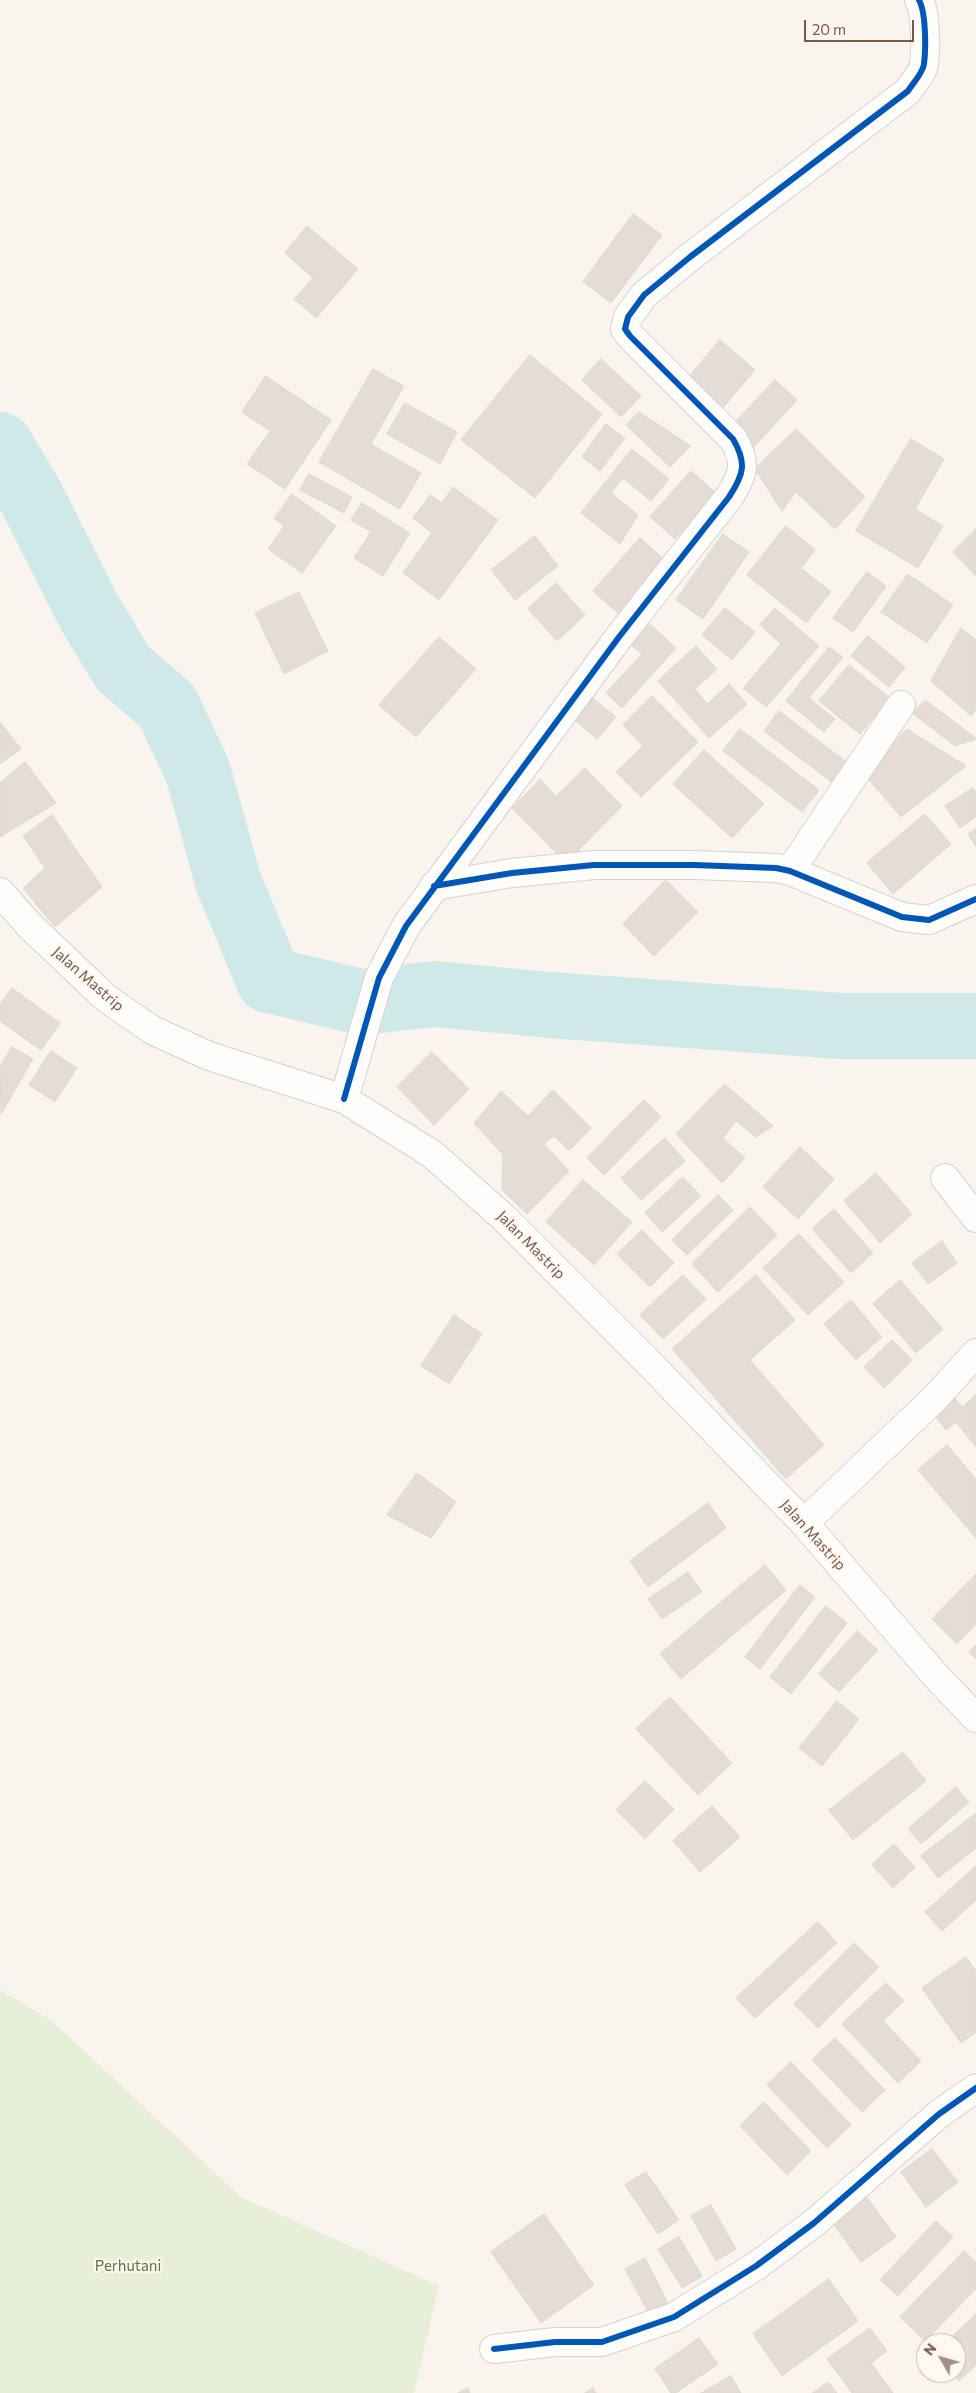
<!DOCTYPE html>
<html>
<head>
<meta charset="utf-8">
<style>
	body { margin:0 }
	#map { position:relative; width:976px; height:2393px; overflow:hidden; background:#f9f4ee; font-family:Commissioner,sans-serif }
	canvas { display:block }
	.north { position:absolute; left:916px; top:2333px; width:50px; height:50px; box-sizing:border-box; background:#fff8f1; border:1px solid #c9b8af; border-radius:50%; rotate:308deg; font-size:14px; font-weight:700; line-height:20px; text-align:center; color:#78594c }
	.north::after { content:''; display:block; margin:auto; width:18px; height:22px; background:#a58f85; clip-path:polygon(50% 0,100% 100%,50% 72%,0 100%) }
	.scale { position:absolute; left:804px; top:20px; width:110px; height:22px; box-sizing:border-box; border:2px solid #78594c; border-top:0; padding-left:6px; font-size:15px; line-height:18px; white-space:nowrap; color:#78594c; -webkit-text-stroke:4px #fff8f1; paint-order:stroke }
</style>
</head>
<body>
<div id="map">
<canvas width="976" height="2393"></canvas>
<div class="north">N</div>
<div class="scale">20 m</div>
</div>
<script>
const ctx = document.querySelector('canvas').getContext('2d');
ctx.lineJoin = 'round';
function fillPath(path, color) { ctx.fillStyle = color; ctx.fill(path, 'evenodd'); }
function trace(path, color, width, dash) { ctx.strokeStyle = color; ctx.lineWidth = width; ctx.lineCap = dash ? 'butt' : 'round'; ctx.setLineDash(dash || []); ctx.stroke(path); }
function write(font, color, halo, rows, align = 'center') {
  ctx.font = font + ' Commissioner,sans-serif'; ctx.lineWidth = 4.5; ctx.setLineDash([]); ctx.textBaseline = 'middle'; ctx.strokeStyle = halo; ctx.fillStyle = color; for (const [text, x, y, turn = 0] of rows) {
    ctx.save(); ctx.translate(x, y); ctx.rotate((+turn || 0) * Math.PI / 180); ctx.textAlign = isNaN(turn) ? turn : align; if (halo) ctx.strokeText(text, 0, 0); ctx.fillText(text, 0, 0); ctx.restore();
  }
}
const green = new Path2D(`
	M0,1990l51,30 190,177 198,89 -25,107h-414z`);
const river = new Path2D(`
	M0,445l31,52 58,115 34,56 44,38 31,66 30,109 41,99 92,22 74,-8 115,11 291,21h135`);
const building = new Path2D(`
	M633,214l29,21 -51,68 -28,-21z
	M307,226l51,43 -42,49 -22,-19 19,-21 -28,-25z
	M720,340l35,30 -34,40 -35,-30z
	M530,355l72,59 -67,84 -74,-58z
	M601,359l40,37 -20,21 -39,-37z
	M373,369l31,17 -33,58 50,29 -21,36 -81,-47z
	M266,376l65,44 -46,69 -38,-25 23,-33 -28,-19z
	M775,380l22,20 -47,51 -22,-21z
	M405,403l52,29 -17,32 -53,-30z
	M639,412l52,34 -21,21 -44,-42z
	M606,424l19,14 -25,33 -18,-14z
	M796,429l69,68 -30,32 -39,-37 -14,19 -27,-42z
	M911,439l33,20 -29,50 28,17 -25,42 -62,-37z
	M632,449l37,30 -18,22 -28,-23 -12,15 27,22 -18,29 -39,-31z
	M691,471l25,22 -41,46 -25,-22z
	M309,474l43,23 -8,16 -44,-23z
	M453,487l45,33 -59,80 -36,-27 29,-40 -19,-15 17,-23 12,8z
	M292,494l44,32 -34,47 -34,-24 16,-23 -10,-7z
	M362,503l48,30 -27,43 -29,-18 17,-26 -20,-12z
	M786,526l29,24 -14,18 30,24 -25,31 -59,-48z
	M976,529v47l-23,-24z
	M723,534l26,18 -46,67 -27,-19z
	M535,536l23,30 -43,34 -24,-30z
	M640,538l27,24 -47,53 -27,-24z
	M867,572l19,14 -33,46 -20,-14z
	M908,574l45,31 -26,38 -46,-31z
	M556,583l29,32 -28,26 -29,-32z
	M299,592l29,59 -44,23 -29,-61z
	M725,608l30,24 -23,28 -30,-25z
	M775,608l44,38 -53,61 -23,-19 38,-44 -21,-19z
	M650,624l26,24 -54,60 -16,-15 36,-39 -11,-9z
	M961,628l15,12v69l-5,7 -40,-35z
	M868,636l37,31 -16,20 -38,-31z
	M439,637l37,32 -60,68 -37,-32z
	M696,646l21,23 -22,20 12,15 22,-20 18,20 -38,34 -51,-57z
	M829,647l14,10 -34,41 26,21 -11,13 -38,-31z
	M849,665l41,33 -30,36 -41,-33z
	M588,694l28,23 -19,22 -27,-23z
	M652,696l46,46 -57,55 -25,-25 27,-26 -20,-21z
	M925,700l51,38v1l-21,7 -43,-33z
	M779,711l69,52 -15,20 -69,-52z
	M0,722l21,27 -21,15z
	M740,729l79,61 -17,22 -79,-61z
	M907,729l59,37 -65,51 -36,-42z
	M704,750l60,54 -32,34 -59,-54z
	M25,762l31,41 -56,34v-54z
	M585,768l37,38 -56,57 -54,-55 28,-29 16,17z
	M973,788l3,5v24l-16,11 -15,-22z
	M925,814l26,30 -58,50 -26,-31z
	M52,815l50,72 -47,40 -32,-39 22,-20 -22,-32z
	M976,829v18l-8,-13z
	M666,880l32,32 -44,44 -31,-32z
	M12,988l48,35 -19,27 -41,-29v-16z
	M12,1047l21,12 -32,55 -1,-47z
	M51,1051l26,17 -22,34 -26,-17z
	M432,1052l37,37 -35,36 -37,-38z
	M725,1084l48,42 -17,11 -20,-16 -13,17 22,20 -23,25 -46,-49z
	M553,1090l38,38 -22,23 -15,-15 -10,8 25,27 -42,43 -25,-24 1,-35 -29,-32 27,-32 27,25z
	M644,1100l17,17 -57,58 -17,-17z
	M665,1138l20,23 -44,39 -20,-22z
	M800,1147l34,32 -36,40 -35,-32z
	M876,1173l36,41 -32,29 -36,-42z
	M683,1177l18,19 -39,36 -17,-19z
	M583,1180l49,42 -38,43 -48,-43z
	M718,1195l15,15 -46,45 -15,-15z
	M750,1207l27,28 -59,57 -26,-28z
	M834,1209l39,44 -22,20 -39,-44z
	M642,1230l32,33 -24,24 -33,-33z
	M799,1234l45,48 -36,33 -45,-47z
	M942,1241l15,22 -29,21 -16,-21z
	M683,1275l23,24 -43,40 -23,-24z
	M756,1275l39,45 -45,40 74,85 -38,34 -114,-130z
	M900,1280l43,49 -27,24 -43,-49z
	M851,1300l31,37 -26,23 -32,-36z
	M454,1315l28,19 -33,50 -28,-18z
	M892,1340l20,20 -28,28 -20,-21z
	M976,1395v52l-20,-25 -10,8 -13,-16 21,-17 8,10z
	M947,1445l29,34v59l-58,-68z
	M417,1473l39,29 -25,36 -44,-23z
	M708,1503l18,25 -78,59 -18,-26z
	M765,1565l21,25 -105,89 -21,-25z
	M688,1572l14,20 -40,27 -14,-20z
	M976,1574v50l-19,20 -25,-25z
	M800,1585l15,12 -55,72 -15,-12z
	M826,1606l21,17 -56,71 -21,-17z
	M857,1631l21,19 -39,42 -20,-18z
	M976,1645v14l-7,-7z
	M670,1697l62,66 -34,32 -62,-66z
	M837,1701l22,18 -37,47 -23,-18z
	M903,1752l23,29 -73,59 -24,-30z
	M645,1781l29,28 -29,30 -29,-29z
	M956,1787l13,15 -48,42 -13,-15z
	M712,1806l28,31 -40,35 -27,-31z
	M976,1813v35l-38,30 -17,-22z
	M894,1844l21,23 -22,21 -21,-23z
	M976,1866v34l-34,31 -17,-19z
	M818,1922l19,21 -82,75 -19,-20z
	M854,1943l25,24 -61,61 -24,-24z
	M966,1957l10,14v61l-15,11 -39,-55z
	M886,1983l18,18 -21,20 38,40 -23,22 -56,-59z
	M835,2038l50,52 -23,22 -50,-52z
	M791,2062l60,63 -24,23 -60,-63z
	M764,2102l47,49 -24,24 -47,-49z
	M932,2149l26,33 -32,25 -25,-35z
	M646,2172l33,48 -21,14 -33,-49z
	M866,2196l30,41 -35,25 -30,-41z
	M711,2205l25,44 -20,12 -25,-45z
	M544,2214l50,71 -53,38 -50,-71z
	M936,2221l17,16 -55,59 -18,-16z
	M679,2237l23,39 -20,12 -24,-39z
	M964,2251l12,11v27l-51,52 -25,-24z
	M645,2258l28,55 -19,10 -29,-54z
	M829,2279l29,42 -76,55 -29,-42z
	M976,2314v51l-17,16 -7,-8h4v-30h-10z
	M870,2328l17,23 -16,12 22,30h-41l-25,-34z
	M699,2338l19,26 -42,29h-5l-16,-24z
	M731,2376l10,17h-40z
	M828,2382l9,11h-24z
	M468,2388l2,5h-12z
	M593,2388l3,5h-11z`);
const minor = new Path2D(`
	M790,871l111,-166
	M434,886l78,-13 82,-8h100l82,3 14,3 112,46 27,3 47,-21
	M344,1099l35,-121 27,-52 213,-289 110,-140c15,-23 18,-34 4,-58l-103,-103 -5,-7 3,-12 16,-22 46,-38 218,-166c5,-8 15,-18 16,-27 2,-15 2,-52 -5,-64
	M945,1178l31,40
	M804,1523l131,-125 41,-45
	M494,2349l61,-7h47l72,-25 82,-51 58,-43 125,-109 37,-26`);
const secondary = new Path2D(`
	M0,892l30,34 76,72 46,32 57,26 135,43 88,55 71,63 145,145 156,161 131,152 41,43`);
const cycleway = new Path2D(`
	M434,886l78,-13 82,-8h100l82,3 14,3 112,46 27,3 47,-21
	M344,1099l35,-121 27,-52 213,-289 110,-140c15,-23 18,-34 4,-58l-103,-103 -5,-7 3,-12 16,-22 46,-38 218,-166c5,-8 15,-18 16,-27 2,-15 2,-52 -5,-64
	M494,2349l61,-7h47l72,-25 82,-51 58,-43 125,-109 37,-26`);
const streetNames = [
	["Jalan Mastrip",88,979,41],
	["Jalan Mastrip",531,1245,45],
	["Jalan Mastrip",813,1535,48]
];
const parkNames = [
	["Perhutani",128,2266]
];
fillPath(green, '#e7efd9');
trace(river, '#cfe9e9', 66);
fillPath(building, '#e5dcd5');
trace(building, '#e2d7d0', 1);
trace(minor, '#d8d1cc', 30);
trace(secondary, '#d8cfca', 30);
trace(minor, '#fefdfc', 28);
trace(secondary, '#fefdfc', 28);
trace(cycleway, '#0057b8', 6);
write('15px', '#78594c', '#fff8f1', streetNames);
write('15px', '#557841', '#fff8f1', parkNames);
</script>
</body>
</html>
